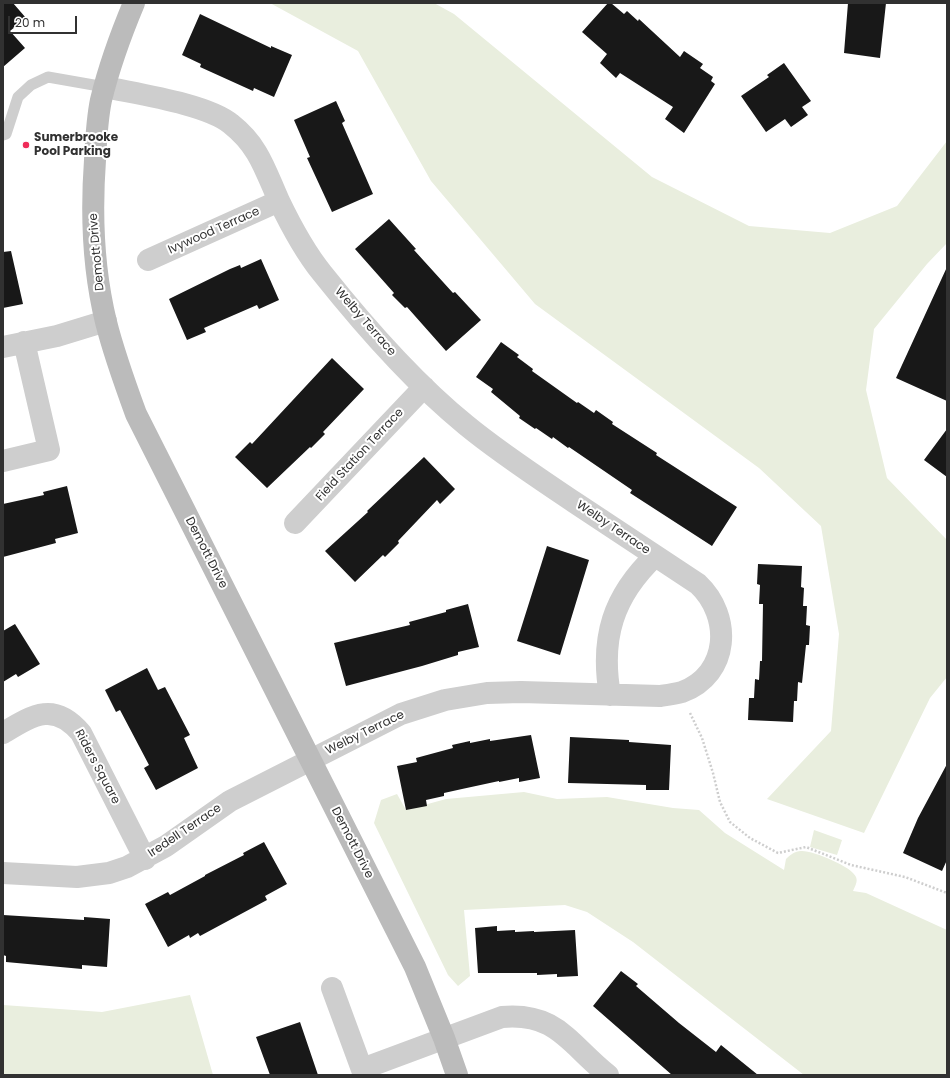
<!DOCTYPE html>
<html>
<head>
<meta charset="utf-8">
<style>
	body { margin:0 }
	#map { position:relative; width:950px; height:1078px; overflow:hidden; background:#fff; font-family:Poppins,sans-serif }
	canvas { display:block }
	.frame { position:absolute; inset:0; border:4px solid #313131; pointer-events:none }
	.scale { position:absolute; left:8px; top:16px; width:69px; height:18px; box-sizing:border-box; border:2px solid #313131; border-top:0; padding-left:5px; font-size:12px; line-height:14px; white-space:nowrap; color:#313131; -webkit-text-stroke:3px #fff; paint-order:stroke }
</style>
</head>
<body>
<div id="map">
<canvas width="950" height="1078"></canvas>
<div class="frame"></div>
<div class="scale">20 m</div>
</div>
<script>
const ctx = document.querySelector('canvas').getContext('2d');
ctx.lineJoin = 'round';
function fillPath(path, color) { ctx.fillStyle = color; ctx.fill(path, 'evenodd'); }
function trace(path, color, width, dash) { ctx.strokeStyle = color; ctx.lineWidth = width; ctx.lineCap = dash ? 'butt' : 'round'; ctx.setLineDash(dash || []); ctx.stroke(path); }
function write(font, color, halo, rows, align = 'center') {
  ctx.font = font + ' Poppins,sans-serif'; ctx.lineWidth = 4; ctx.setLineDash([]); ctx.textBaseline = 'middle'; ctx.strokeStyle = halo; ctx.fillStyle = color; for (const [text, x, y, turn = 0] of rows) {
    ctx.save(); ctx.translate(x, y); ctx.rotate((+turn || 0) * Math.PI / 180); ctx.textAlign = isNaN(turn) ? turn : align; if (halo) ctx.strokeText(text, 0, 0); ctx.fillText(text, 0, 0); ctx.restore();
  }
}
const green = new Path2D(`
	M270,3h164l20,11 198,163 97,49 81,7 67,-27 50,-65v102l-20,21 -53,65 -8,61 21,88 60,62v137l-17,21 -66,135 -97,-34 64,-68 8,-97 -18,-108 -62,-58 -224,-164 -104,-123 -73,-130z
	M524,792l33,7 50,-2 66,11 26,2 26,23 59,37 2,-11c4,-4 9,-8 15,-8 11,-1 52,16 55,26 2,5 -1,9 -3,14l13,2 81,37v145h-143l-171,-133 -46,-30 -22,-7 -101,5 6,66 -12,10 -10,-11 -74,-152 7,-23 16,-6 9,16 40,-11z
	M814,830l28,10 -5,15 -27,-8z
	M190,995l23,80h-210v-70l99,7z`);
const building = new Path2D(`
	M3,3h10l13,15 -16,13 15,17 -22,19z
	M608,3h3l13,11 3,-3 11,10 1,-2 41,38 4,-6 19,13 -3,4 13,9 -2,4 4,3 -31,49 -19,-14 8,-12 -53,-34 -4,5 -16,-15 7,-9 -25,-22z
	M848,3h38l-6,55 -36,-5z
	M200,14l71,34v-2l21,9 -18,42 -20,-9 -1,3 -53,-24 1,-3 -19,-9z
	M784,63l27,38 -9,6 6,8 -17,12 -6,-8 -19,13 -25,-36 28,-19 -2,-2z
	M336,101l9,20 -3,2 31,71 -41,18 -25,-54 3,-1 -16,-37z
	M389,219l27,30 -2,1 39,43 2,-1 26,28 -35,31 -39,-44 -2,1 -13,-13 2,-2 -39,-44z
	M11,251l12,53 -20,4v-56z
	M261,259l18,41 -20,9 -2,-4 -53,23 2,4 -19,8 -18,-41 61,-30 10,-4 1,3z
	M947,267v134l-51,-23z
	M501,342l18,13 -2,2 16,12 -1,2 45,32 1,-1 16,11 2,-3 17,12 -1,2 45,29 -1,2 81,52 -25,39 -82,-53 2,-3 -63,-43 -1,1 -15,-11 -1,2 -16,-11 -1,1 -16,-11 1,-2 -29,-24 2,-3 -17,-12z
	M332,358l32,31 -41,43 2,2 -14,14 -1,-1 -43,41 -32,-31 15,-15 2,2z
	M947,429v48l-23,-17z
	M424,457l31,32 -15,15 -3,-4 -39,41 1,2 -14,14 -2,-2 -28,27 -30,-31 43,-39 -1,-1z
	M67,486l11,47 -23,6 1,4 -53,14v-53l41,-9 -1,-3z
	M547,546l42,14 -29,95 -43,-14z
	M758,564l44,2 -1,21 3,1 -1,18h4l-1,19 4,1 -1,19h-3l-4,38 -4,-1 -1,19h-3l-1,21 -45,-2 1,-22h5l1,-19 4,1 1,-19h2l1,-57h-4l1,-19 -3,-1z
	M468,604l11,43 -21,5v3l-36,11 -76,20 -12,-43 76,-18 -1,-3 37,-10v-2z
	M15,624l25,40 -22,13 -2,-3 -13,8v-51z
	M147,668l11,22 7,-3 25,48 -6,3 14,30 -42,22 -12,-22 5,-3 -29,-55 -4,2 -11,-22z
	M531,735l9,43 -21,4v-4l-20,4v-1l-37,8 -18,4v3l-18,4 1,6 -21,4 -9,-44 20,-4 -1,-4 37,-10 -1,-3 18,-4v2l20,-4v2z
	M570,737l59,3v2l42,3 -2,45h-23v-5l-78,-2z
	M947,764v96l-5,11 -39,-18 15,-35z
	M264,842l23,42 -22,12 2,4 -67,36 -2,-3 -8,5 -1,-3 -21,12 -23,-43 23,-12 2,3 35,-19v-1l39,-20 -1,-2z
	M3,915l81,5v-3l26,2 -3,48 -25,-2v4l-76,-7v-6l-3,-1z
	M497,926v5l18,-1v2l19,-1v1l41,-2 3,46 -21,1v-3l-20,1v-2h-59l-3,-45z
	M621,971l17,13 -2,2 43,37 37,29 5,-7 37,30h-86l-79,-69z
	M300,1022l18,53h-48l-14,-38z`);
const path = new Path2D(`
	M690,713l12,25 11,35 7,29 10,20 20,16 28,15 28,-6 45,18 54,12 42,16`);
const lane = new Path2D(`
	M3,135l3,-1 12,-37 13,-12 17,-8 57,10`);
const street = new Path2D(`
	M148,260l131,-59
	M3,347l54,-11 49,-15
	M3,461l46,-11 -25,-108
	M295,523l129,-136
	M610,695c-10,-57 3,-99 45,-139
	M3,733c30,-18 51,-32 78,0l64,126
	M3,873l74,4 32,-4 18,-6 39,-21 64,-45 171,-87 44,-14 42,-7 34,-1 139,4c7,-1 15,-2 22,-4 48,-18 50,-76 16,-108 -42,-28 -83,-55 -124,-82 -37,-25 -74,-49 -108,-77 -54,-44 -101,-98 -144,-152 -17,-21 -31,-47 -43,-72 -14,-31 -20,-55 -48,-77 -24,-20 -94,-30 -126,-37
	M332,988l32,87
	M362,1069l140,-52c55,-5 67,27 106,58`);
const secondary = new Path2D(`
	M134,3c-13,31 -25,64 -33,97 -4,19 -5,41 -6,60 -4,55 -2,109 11,162 8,32 19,62 30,92l279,553 29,71 13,37`);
const markers = [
	[26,145,4,"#ef2b58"]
];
const poiNames = [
	["Sumerbrooke",34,138],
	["Pool Parking",34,152]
];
const streetNames = [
	["Ivywood Terrace",214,231,-24],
	["Demott Drive",97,252,-95],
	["Welby Terrace",365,322,49],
	["Field Station Terrace",360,455,-47],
	["Welby Terrace",613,528,34],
	["Demott Drive",206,553,63],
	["Welby Terrace",365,733,-26],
	["Riders Square",97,767,62],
	["Iredell Terrace",185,831,-34],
	["Demott Drive",352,843,63]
];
fillPath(green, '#e9eede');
fillPath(building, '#181818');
trace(path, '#cecece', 2.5, [2, 2]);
trace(lane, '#cecece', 11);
trace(street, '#cecece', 22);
trace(secondary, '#bbb', 22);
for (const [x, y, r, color] of markers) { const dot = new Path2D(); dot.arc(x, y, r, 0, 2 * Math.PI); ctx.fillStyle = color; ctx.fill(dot); trace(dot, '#fff', 1.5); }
write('bold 12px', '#313131', '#fff', poiNames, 'left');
write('12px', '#313131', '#fff', streetNames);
</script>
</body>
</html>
